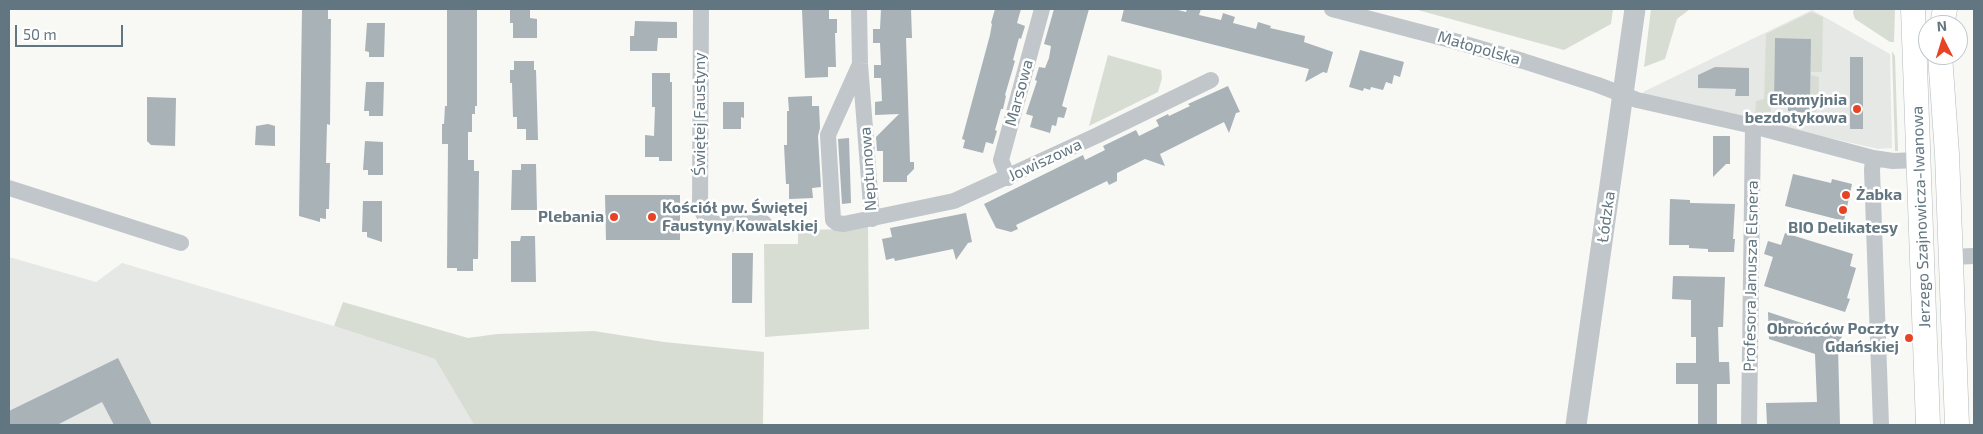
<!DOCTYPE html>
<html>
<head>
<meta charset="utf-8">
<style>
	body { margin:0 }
	#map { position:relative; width:1983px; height:434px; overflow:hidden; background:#f8f8f5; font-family:"Exo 2",sans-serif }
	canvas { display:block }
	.frame { position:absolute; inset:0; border:10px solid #627681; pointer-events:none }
	.north { position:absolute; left:1918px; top:15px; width:50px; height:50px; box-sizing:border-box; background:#fff; border:1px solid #c0c8cd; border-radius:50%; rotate:355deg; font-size:14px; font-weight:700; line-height:20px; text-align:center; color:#627681 }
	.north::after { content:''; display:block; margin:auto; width:18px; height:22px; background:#e74426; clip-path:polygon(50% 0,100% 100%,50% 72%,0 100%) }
	.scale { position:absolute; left:15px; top:25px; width:108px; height:22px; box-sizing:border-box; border:2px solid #627681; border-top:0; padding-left:6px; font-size:15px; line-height:18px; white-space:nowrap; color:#627681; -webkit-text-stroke:4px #fff; paint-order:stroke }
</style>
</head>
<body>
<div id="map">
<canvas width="1983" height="434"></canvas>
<div class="frame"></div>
<div class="north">N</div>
<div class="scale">50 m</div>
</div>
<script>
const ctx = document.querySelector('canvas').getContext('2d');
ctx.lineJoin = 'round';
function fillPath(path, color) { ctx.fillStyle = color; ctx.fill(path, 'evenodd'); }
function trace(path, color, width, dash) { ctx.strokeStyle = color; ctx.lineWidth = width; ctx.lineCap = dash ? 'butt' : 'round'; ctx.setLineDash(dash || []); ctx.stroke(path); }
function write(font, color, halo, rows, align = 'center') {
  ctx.font = font + ' "Exo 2",sans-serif'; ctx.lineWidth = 5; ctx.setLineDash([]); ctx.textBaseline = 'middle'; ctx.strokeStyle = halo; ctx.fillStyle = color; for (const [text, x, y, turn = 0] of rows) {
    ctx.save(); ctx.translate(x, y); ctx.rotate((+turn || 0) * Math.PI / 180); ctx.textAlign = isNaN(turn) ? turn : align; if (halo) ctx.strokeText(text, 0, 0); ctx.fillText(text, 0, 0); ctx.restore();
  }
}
const built = new Path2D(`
	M1812,10l78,44 2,94 -14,1 -232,-53 -3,-4z
	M9,257l87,25 26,-19 212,63 101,33 39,66h-465z`);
const green = new Path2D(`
	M1414,9h199l-2,15 -47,26z
	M1651,9h39l-13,10 -12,40 -21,8z
	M1854,9h41l-1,33h-4l-35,-23 -2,-6z
	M1811,12l12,5 -1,55h-11l-1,-33 -35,-1 -1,62h-3v21l-16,-4 1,-16 8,-2 2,-65z
	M1892,51l3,5 3,95h-3z
	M1108,55l53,15 1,8 -4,14 -69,34z
	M1811,75l8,2c-1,19 4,42 -20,47v-12h11z
	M868,226l1,103 -104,8 -1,-93h34v-14l52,-1z
	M343,302l125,36 29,-4 97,-3 70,11 100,10 -1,73h-289l-39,-66 -101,-33z`);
const building = new Path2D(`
	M302,9h26v10h3l-1,106 -3,-1 -1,39h4l-1,46h-3v10l-6,-1v4l-21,-6z
	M447,9h30v97h-2v8h-3v18h-4v28h6v11h5l-1,88h-5v12h-16v-3h-10l1,-124h-6v-20h2l1,-18h2z
	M806,9h23v10h8v14h-2l1,34h-8v10l-23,1 -3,-68z
	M881,9h30l1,29h-6l4,124h4v7l-7,7v6h-24v-31h-6l-1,-14 23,-23 -24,1v-13l7,-1 -1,-23h-7v-13h7l-1,-22h-7v-14h7z
	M995,9h26l-4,14 8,3 -4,13 -2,-1 -6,22 2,1 -10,34 1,1 -3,13h-2l-6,21 2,1 -4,13 -7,-2 -3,11 -20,-5 2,-8 -3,-1 28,-104 2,-11 -1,-1z
	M1054,9h35l-27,97 5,2 -3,10 -6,-1 -2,9 -4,-1 -2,8 -20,-6 3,-11 -7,-2 11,-33 -2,-1 4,-13 6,1 4,-10 2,-12 -7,-2z
	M1124,9h50l12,3 1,-3h14l-2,6 22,5 2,-7 12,4 -2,6 23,6 2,-7 13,4 -1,2 35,8 -1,6 29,10 -6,21 -4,-1 -18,10 4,-13 -188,-48z
	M510,10h20v8l7,1v19h-24v-15h-3z
	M635,21l42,1v16h-19l-1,13h-27v-15h4z
	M367,23h18l-1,34h-15v-5l-4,-1z
	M1775,38l36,1 -1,74 -22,-2v-10l-14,-1z
	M1360,50l44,12 -4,15 -6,-2 -2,9 -6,-2 -3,8 -12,-3 -1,3 -6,-2 -1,3 -14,-4z
	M1850,57h13v72h-13z
	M514,61h20v9h2l2,70h-12v-11h-9v-12h-4l-1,-34h-2v-13h4z
	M1715,67l34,1v28h-14l1,-7 -38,-1v-13z
	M652,73h18v9h2v79h-13v-4h-14v-22l9,1 1,-29h-3z
	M366,82h18l-1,34h-14v-5h-5z
	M1228,86l12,26 -4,1 -7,20 -5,-11 -64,32 5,12 -20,-7 -28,14v8l-8,4 -2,-4 -68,33 -23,11 2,4 -7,3 -15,-4 -12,-24 99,-49 2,5 20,-10 -2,-4 33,-16 3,6 20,-10 -3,-6 12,-6 1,2 21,-10 -2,-2z
	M812,96v10h7l1,22 -2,8 3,51 -9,1 1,10 -24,1v-15h-3l-2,-39h3v-34h2l-1,-14z
	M147,97l29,1 -1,48 -24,-1 -4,-4z
	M723,102h21v16l-3,-1v12h-18z
	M268,124l7,2v20l-20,-1 1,-19z
	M1713,136h17v28h-4l-13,13z
	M849,138l2,65 -9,1 -4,-65z
	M365,141l18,1v33h-15v-5h-5z
	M521,164h15l1,46h-26l1,-40h9z
	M1793,174l38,9 1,-4 20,5 -8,37 -59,-15z
	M605,195h75v45h-74z
	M1670,199l20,1v3l45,1 -2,35h2l-1,13h-26v-3l-19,-1v-3h-20z
	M363,201h19v41l-15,-5v-5h-5z
	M966,213l6,29 -4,1 -12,17 -3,-11 -58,12 -1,-3 -8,2 -4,-21 10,-2 -2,-9z
	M1785,233l68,21 -3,12 6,2 -9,30 3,1 -5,13 -81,-26 9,-29 -9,-3 4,-13 13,4z
	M521,236h14l1,46h-25v-41h9z
	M732,253h21l-1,50h-20z
	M1673,276l52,1 -2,50h-5l1,35h10l1,22h-13v41h-19v-41h-22v-21h20v-26h-5v-37l-19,-1z
	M1768,312l74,24 -4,12 2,77h-73l-1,-22 51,-1 -2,-48 -46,-15z
	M118,358l34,67h-38l-12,-23 -45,23h-48v-14z`);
const minor = new Path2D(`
	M701,9l-1,198 4,8 11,9 49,-1
	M859,9l1,55 12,155
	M1332,9l126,33 65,19 75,24 39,15 116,26 120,32 20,3 26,-1
	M860,64l-32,71 5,85 4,3 7,1 110,-23 144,-66 113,-55
	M1873,158l-1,12 9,255
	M1008,178l-7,-18 41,-151
	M9,188l172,55
	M1950,257l24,-1
	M1749,425l4,-299`);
const tertiary = new Path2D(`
	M1576,425l59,-416`);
const secondary = new Path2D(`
	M1913,9l15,416
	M1942,25l3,-16
	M1940,55l7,99 10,271`);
const markers = [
	[1857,109,5,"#e74426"],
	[1846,195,5,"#e74426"],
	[1843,210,5,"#e74426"],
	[614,217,5,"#e74426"],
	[652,217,5,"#e74426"],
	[1909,338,5,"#e74426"]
];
const streetNames = [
	["Małopolska",1479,48,16],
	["Marsowa",1019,93,-75],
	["Świętej Faustyny",700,114,-90],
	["Jowiszowa",1045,160,-25],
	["Neptunowa",868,169,-94],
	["Łódzka",1606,217,-82],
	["Jerzego Szajnowicza-Iwanowa",1921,217,-92],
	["Profesora Janusza Elsnera",1751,276,-89]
];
const poiNames = [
	["Ekomyjnia",1847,100],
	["bezdotykowa",1847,118],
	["Żabka",1856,195,"left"],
	["Kościół pw. Świętej",662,208,"left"],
	["Faustyny Kowalskiej",662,226,"left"],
	["Plebania",604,217],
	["BIO Delikatesy",1843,228,"center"],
	["Obrońców Poczty",1899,329],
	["Gdańskiej",1899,347]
];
fillPath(built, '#e6e8e6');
fillPath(green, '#d8ddd4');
fillPath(building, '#a8b2b7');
trace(secondary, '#b3babe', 25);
trace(minor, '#c1c6ca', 16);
trace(tertiary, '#c1c6ca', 21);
trace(secondary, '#fff', 24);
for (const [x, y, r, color] of markers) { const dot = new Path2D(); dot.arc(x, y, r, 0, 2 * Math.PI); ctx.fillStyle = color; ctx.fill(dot); trace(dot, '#fff', 2); }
write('16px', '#627681', '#fff', streetNames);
write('bold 16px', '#627681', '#fff', poiNames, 'right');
</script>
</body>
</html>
